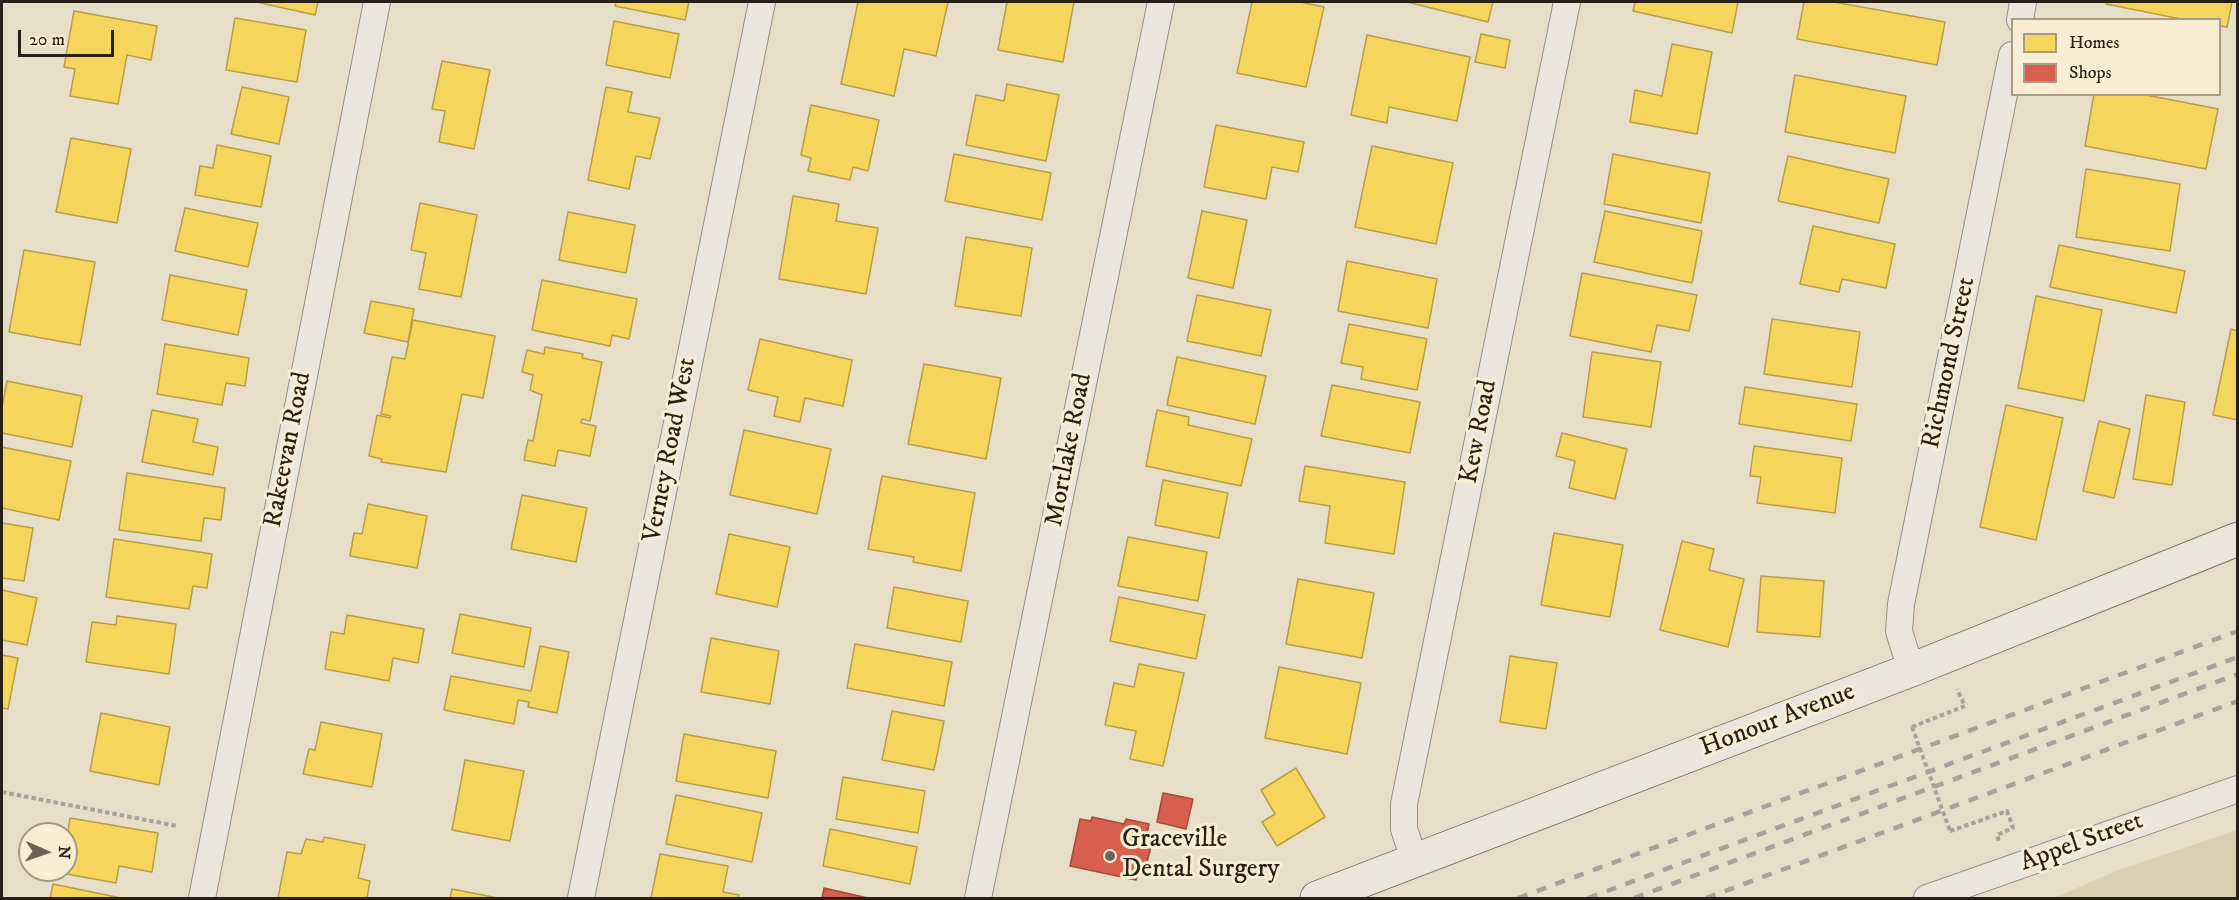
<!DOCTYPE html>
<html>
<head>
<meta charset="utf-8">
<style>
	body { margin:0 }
	#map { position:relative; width:2239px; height:900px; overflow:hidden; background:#e7dec8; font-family:"IM FELL DW Pica",serif }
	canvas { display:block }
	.frame { position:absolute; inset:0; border:3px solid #281f16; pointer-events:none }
	.legend { position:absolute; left:2011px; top:18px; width:210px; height:78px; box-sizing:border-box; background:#f8edd3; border:2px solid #a59b87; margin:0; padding:8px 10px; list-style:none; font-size:18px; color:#281f16 }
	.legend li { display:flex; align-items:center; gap:12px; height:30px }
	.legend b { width:30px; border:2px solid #a59b87 }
	.north { position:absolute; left:18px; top:822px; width:60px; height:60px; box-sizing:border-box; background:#f8edd3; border:2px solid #a59b87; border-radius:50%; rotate:92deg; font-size:16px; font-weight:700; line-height:24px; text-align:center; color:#281f16 }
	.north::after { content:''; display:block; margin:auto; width:21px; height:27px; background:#6b6254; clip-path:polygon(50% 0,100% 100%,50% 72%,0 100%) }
	.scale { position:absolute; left:18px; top:30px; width:96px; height:27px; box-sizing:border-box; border:3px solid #281f16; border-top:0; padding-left:8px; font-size:18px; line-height:21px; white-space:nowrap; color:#281f16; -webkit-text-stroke:4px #f8edd3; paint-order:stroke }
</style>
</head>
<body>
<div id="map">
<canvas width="2239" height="900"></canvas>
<div class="frame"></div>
<ul class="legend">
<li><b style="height:16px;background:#f6d55c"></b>Homes</li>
<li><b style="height:16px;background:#d6604d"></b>Shops</li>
</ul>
<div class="north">N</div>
<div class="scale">20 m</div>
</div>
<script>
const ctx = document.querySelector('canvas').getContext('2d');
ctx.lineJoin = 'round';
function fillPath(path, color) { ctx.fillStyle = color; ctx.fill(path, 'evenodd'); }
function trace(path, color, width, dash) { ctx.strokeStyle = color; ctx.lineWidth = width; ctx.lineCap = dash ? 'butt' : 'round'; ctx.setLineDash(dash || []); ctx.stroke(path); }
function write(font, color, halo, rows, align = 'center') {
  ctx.font = font + ' "IM FELL DW Pica",serif'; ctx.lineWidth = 6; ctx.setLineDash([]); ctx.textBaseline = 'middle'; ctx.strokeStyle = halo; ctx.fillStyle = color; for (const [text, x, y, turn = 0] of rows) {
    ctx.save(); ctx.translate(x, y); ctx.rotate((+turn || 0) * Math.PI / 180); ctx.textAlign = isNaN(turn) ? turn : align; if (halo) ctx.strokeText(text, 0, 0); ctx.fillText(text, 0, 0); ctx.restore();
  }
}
const green = new Path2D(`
	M2237,830v68h-183l62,-27z`);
const homes = new Path2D(`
	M256,2h62l-3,13z
	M616,2h73l-4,18 -70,-14z
	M858,2h90l-12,54 -32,-7 -10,47 -53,-12z
	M1007,2h67l-11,60 -65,-12z
	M1252,2h48l24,5 -18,80 -69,-14z
	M1407,2h86l-5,20z
	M1635,2h103l-6,31 -99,-22z
	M1804,2h30l111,20 -8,43 -140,-26z
	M2107,2h125l-5,25 -7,-1v-6h-34l-80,-16z
	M74,11l83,15 -6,34 -24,-5 -9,49 -48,-8 5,-27 -11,-2z
	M235,18l71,12 -9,52 -71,-12z
	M614,21l65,13 -9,44 -64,-13z
	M1481,34l29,6 -5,28 -30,-6z
	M1367,35l103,22 -13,64 -68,-14 -2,16 -36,-8z
	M1672,44l40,8 -15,82 -67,-12 5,-32 27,6z
	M442,61l48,9 -16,79 -35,-7 6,-31 -13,-2z
	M1795,75l111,21 -11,57 -110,-21z
	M1007,84l52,11 -13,66 -80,-16 10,-50 28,6z
	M242,87l47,10 -10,47 -48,-10z
	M606,87l26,5 -4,20 32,6 -10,41 -14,-3 -7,33 -41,-9z
	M2094,94h47l77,15 -12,60 -121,-23z
	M811,105l68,15 -11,51 -15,-4 -3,13 -42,-9 3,-13 -10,-3z
	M1216,125l88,17 -6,30 -26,-5 -6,32 -62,-12z
	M71,138l60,11 -14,74 -61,-11z
	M217,145l54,11 -10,51 -66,-12 5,-29 13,2z
	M1372,146l81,17 -17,81 -81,-17z
	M954,154l97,19 -9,47 -97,-19z
	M1613,154l97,19 -9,50 -97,-19z
	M1788,156l101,23 -10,44 -101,-22z
	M2086,169l94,15 -10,67 -94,-14z
	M793,196l46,8 -3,17 42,7 -12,66 -87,-15z
	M420,203l57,12 -16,82 -42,-8 7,-36 -15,-3z
	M185,208l73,15 -10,44 -73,-16z
	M1202,211l45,9 -14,68 -45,-10z
	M1605,211l97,20 -10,52 -98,-21z
	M568,212l67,13 -9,48 -67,-13z
	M1813,226l82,18 -9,44 -44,-9 -3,13 -39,-8z
	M966,237l66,11 -11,68 -66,-10z
	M2059,245l126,26 -9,42 -126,-26z
	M24,250l71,12 -15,83 -71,-13z
	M1347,261l90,18 -9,49 -90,-17z
	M1582,273l115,22 -8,36 -32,-6 -6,27 -81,-16z
	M170,275l77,15 -9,45 -76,-15z
	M542,280l95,19 -8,40 -17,-4 -2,11 -78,-16z
	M1197,295l74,15 -10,46 -74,-15z
	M2036,296l66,14 -18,91 -66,-13z
	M371,301l43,8 -6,33 -44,-9z
	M1772,319l88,13 -8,55 -88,-13z
	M413,320l82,16 -12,62 -21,-4 -16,78 -65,-10 1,-3 -13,-3 8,-41 13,3 1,-2 -10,-2 11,-57 13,2z
	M1349,324l78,15 -10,51 -56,-11 2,-12 -22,-4z
	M2231,329l7,2v89l-25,-5z
	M760,339l92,21 -9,46 -38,-8 -5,24 -26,-6 4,-19 -30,-7z
	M165,344l84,14 -4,28 -19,-3 -4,22 -65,-11z
	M545,347l38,7 -1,4 20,4 -12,59 -8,-2 -1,4 15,3 -6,30 -32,-6 -3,16 -31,-6 4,-20 5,1 9,-46 -12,-5 3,-15 -11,-3 5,-22 17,4z
	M1592,352l69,10 -10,65 -68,-10z
	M1177,357l89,19 -11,48 -88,-19z
	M924,364l77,14 -15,81 -78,-15z
	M7,381l75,15 -10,51 -70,-14v-26z
	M1332,385l88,17 -10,51 -89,-17z
	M1745,387l112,17 -6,37 -112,-17z
	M2146,395l39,7 -13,83 -39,-6z
	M2006,405l57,13 -27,122 -56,-13z
	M152,410l46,9 -5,23 25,5 -5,28 -71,-13z
	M1157,410l32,7 -1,8 64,14 -11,47 -95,-20z
	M2099,421l31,8 -16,69 -31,-7z
	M744,430l87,19 -14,65 -87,-19z
	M1562,433l65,16 -12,50 -46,-11 6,-27 -19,-5z
	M1754,446l88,12 -7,55 -78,-10 4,-26 -11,-1z
	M2,447l69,14 -12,59 -57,-12z
	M1305,466l100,16 -11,72 -69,-11 5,-37 -31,-5z
	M127,473l98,15 -4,32 -17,-2 -3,23 -82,-11z
	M882,476l93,17 -14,78 -48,-9 1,-5 -46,-8z
	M1163,480l65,13 -9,45 -64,-13z
	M522,495l65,13 -11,54 -65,-13z
	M368,504l59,12 -10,52 -67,-12 4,-23 8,1z
	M2,523l31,5 -9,53 -22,-3z
	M1554,533l69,12 -13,72 -69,-12z
	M729,534l61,13 -13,60 -61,-13z
	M1128,537l79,15 -9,49 -80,-15z
	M114,539l98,15 -5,34 -14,-2 -4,23 -83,-12z
	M1682,541l32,8 -5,21 35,9 -16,68 -68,-17z
	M1761,576l63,5 -4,56 -63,-5z
	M1298,579l76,14 -12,65 -76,-14z
	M894,587l74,14 -7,41 -74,-14z
	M2,590l35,8 -10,47 -25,-5z
	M1119,597l86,18 -9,44 -86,-18z
	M460,614l71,14 -7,39 -72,-14z
	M347,615l77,14 -6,34 -25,-5 -4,23 -64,-12 6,-37 13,2z
	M117,616l59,8 -7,50 -83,-12 6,-40 24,3z
	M711,638l68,13 -9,53 -69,-12z
	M855,644l97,18 -8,44 -97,-18z
	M540,646l29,6 -12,61 -29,-6 1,-5 -11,-2 -4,24 -70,-14 7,-34 80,15z
	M2,655l16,3 -10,51 -6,-1z
	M1510,656l47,7 -11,66 -46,-7z
	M1139,664l45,9 -21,93 -33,-7 6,-28 -31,-6 9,-42 20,4z
	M1279,667l82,16 -14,71 -82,-16z
	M892,711l52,10 -10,49 -52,-10z
	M101,713l69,14 -11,58 -69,-14z
	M321,722l61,12 -10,53 -69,-13 6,-25 6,1z
	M684,734l92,17 -8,47 -92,-17z
	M465,760l59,11 -14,70 -58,-11z
	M1296,768l29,49 -48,29 -15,-24 13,-8 -14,-24z
	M843,777l82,14 -7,42 -82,-14z
	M676,795l86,18 -10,49 -86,-18z
	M70,818l88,15 -6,39 -33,-6 -3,17 -55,-10 1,-3h4v-26z
	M830,829l87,18 -7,37 -87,-18z
	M324,837l41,8 -7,33 12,3 -3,17h-89l9,-46 14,2 5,-15 17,3z
	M660,854l68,12 -5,26 16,3 -1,3h-87z
	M53,884l68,14h-71z
	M452,889l46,9h-48z`);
const shops = new Path2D(`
	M1163,793l30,6 -7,30 -29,-7z
	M1092,817l32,7 2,-5 23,5 -4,21 6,2 -5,19 -6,-1 -4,15 -66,-14 10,-47 11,2z
	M824,888l44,10h-46z`);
const path = new Path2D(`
	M1912,727l53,-21 -8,-17
	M2,792l175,34
	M1950,831l57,-20 6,17 -16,7 2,7`);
const street = new Path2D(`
	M2020,20l3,-18
	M1911,670l-12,-39 2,-27 111,-549
	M1415,862l-11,-33v-25l163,-802
	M202,898l175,-896
	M581,898l181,-896
	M978,898l183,-896
	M1927,898l311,-109`);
const secondary = new Path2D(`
	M1317,898l594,-228 327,-131`);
const rail = new Path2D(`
	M1518,898l720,-267
	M1588,898l650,-241
	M1634,898l604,-224
	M1706,898l532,-197`);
const pathBridge = new Path2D(`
	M1912,727l38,104`);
const markers = [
	[1110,856,6,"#6b6254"]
];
const streetNames = [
	["Richmond Street",1950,363,-78],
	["Kew Road",1480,432,-79],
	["Rakeevan Road",289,450,-79],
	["Verney Road West",671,450,-79],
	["Mortlake Road",1070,450,-79],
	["Honour Avenue",1778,721,-21],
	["Appel Street",2082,843,-20]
];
const poiNames = [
	["Graceville",1122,841],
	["Dental Surgery",1122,871]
];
fillPath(green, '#dbcfb1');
fillPath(homes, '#f6d55c');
trace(homes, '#b89e47', 1.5);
fillPath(shops, '#d6604d');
trace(shops, '#a24c3c', 1.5);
trace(street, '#958f82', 28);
trace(secondary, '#7b7569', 35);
trace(path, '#a6a299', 4, [4.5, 3]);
trace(street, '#ebe6dc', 26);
trace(secondary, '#ebe6dc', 33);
trace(rail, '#a6a299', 4.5, [10, 10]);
trace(pathBridge, '#a6a299', 4, [4.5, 3]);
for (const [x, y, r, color] of markers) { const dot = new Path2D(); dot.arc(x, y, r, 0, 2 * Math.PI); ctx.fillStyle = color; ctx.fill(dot); trace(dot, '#f8edd3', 2); }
write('26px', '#281f16', '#f8edd3', streetNames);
write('26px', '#281f16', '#f8edd3', poiNames, 'left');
</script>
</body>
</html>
